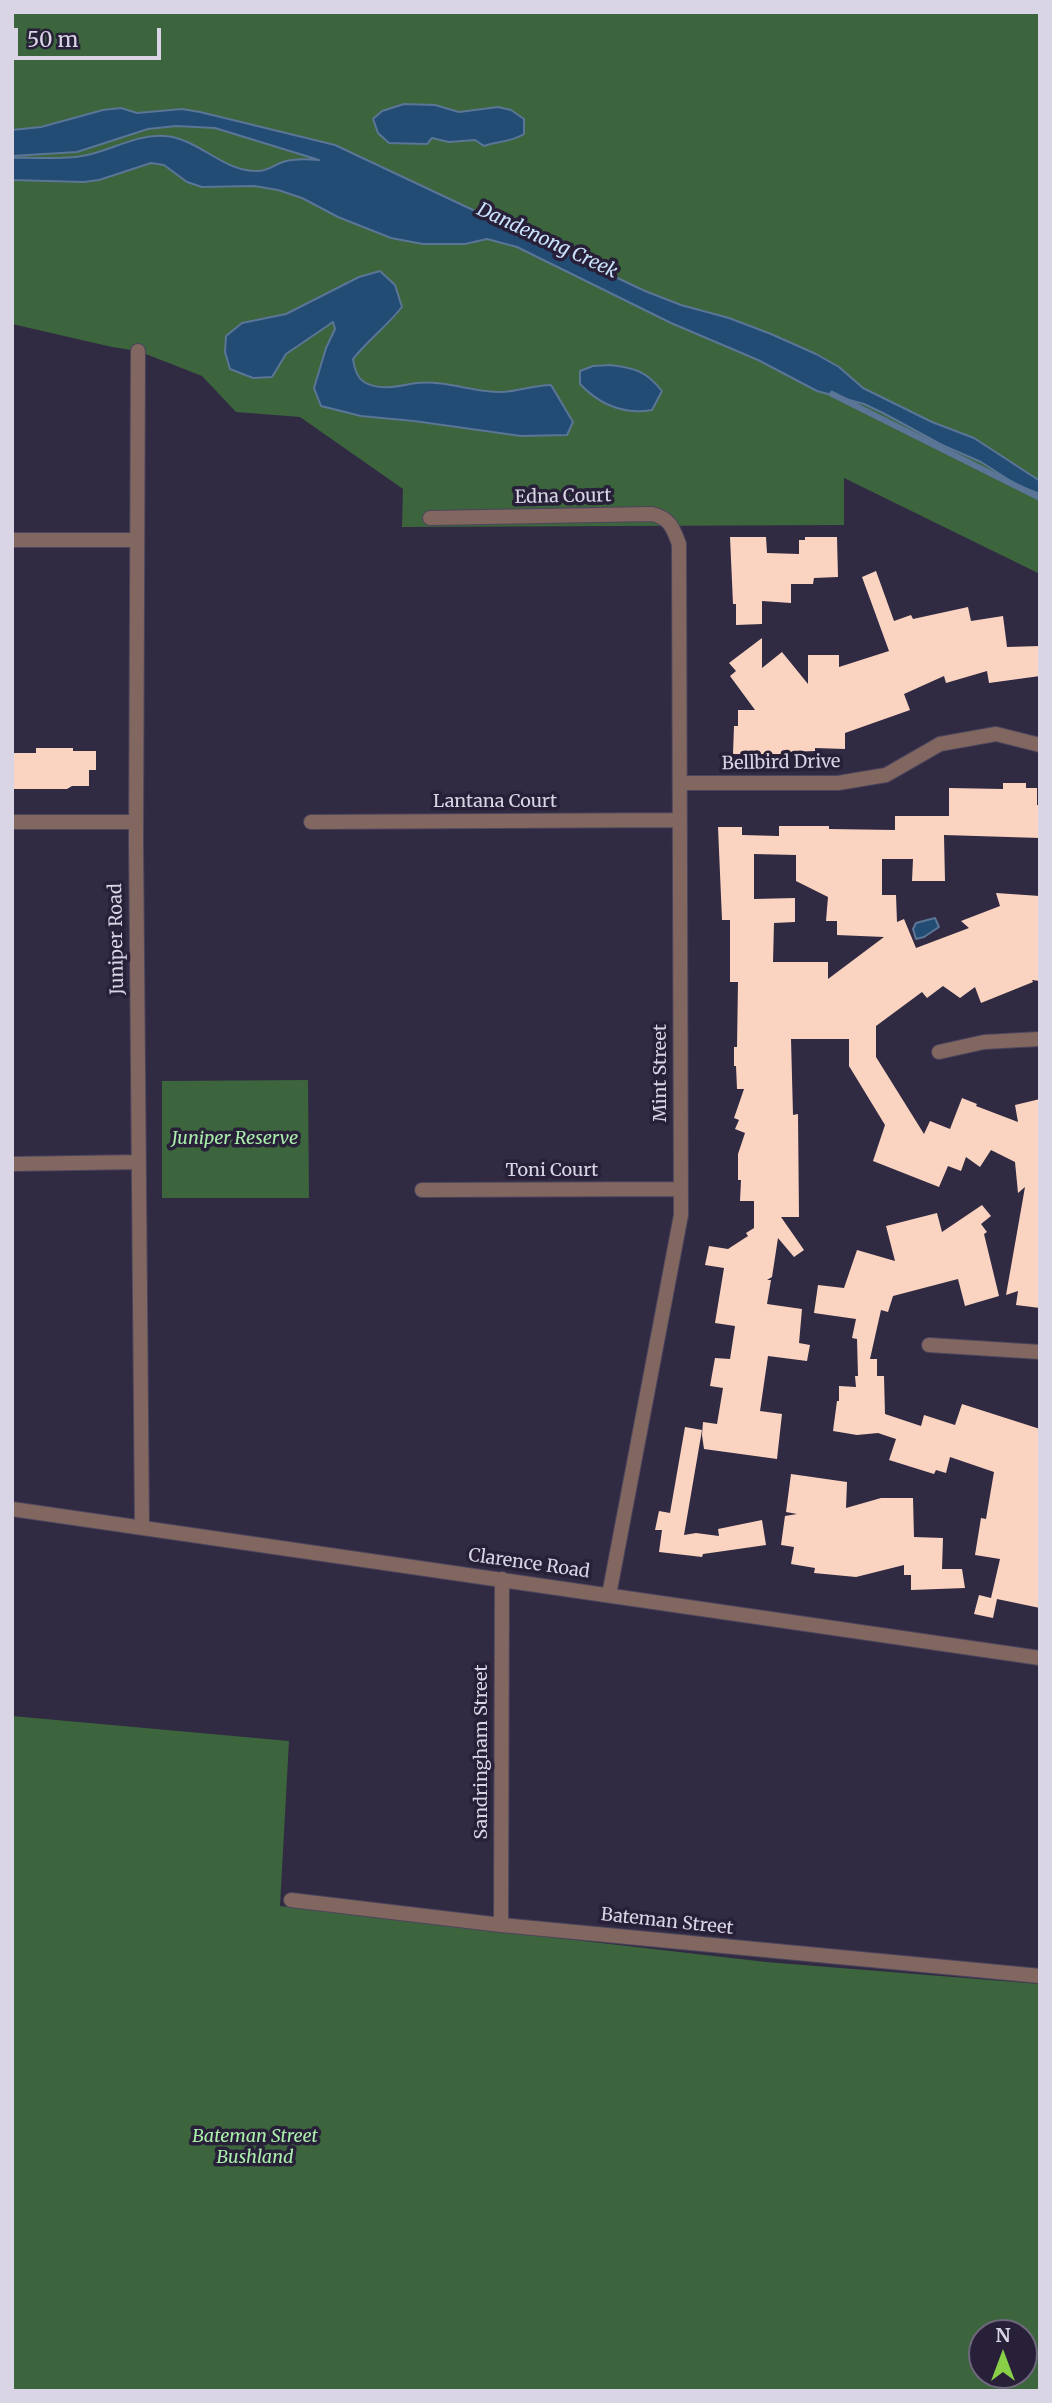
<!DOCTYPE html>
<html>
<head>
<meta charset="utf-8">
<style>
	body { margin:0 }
	#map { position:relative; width:1052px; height:2403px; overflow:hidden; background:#312a43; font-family:Merriweather,serif }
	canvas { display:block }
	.frame { position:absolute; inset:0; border:14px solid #d9d5e5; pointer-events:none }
	.north { position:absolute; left:968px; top:2319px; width:70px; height:70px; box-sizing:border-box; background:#282038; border:2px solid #6f687d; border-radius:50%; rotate:0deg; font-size:19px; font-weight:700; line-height:28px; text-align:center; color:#d9d5e5 }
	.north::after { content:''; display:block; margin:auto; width:24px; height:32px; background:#89cf48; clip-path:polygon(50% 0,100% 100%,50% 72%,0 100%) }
	.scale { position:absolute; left:14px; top:28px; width:147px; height:32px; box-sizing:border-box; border:4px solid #d9d5e5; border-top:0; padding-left:9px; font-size:21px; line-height:24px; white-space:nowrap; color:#d9d5e5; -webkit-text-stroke:5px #282038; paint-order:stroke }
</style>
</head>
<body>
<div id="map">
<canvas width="1052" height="2403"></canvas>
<div class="frame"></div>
<div class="north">N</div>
<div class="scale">50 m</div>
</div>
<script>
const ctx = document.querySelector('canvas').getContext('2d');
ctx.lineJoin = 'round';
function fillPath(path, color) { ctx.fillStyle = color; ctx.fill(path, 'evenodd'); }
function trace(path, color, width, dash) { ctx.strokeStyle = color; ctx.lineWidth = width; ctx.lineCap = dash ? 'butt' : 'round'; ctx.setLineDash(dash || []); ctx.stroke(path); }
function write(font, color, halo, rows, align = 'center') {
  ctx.font = font + ' Merriweather,serif'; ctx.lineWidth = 7; ctx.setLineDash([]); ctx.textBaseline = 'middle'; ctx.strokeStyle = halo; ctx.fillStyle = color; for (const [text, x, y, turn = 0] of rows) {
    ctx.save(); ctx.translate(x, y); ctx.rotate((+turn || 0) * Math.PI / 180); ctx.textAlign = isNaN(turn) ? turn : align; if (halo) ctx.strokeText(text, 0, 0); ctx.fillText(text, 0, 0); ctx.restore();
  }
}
const green = new Path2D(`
	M12,12h1028v562l-196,-96v47l-442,2 1,-38 -103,-72 -64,-5 -34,-36 -64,-25 -26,-4 -100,-23z
	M308,1080l1,118h-147v-117z
	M12,1716l277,25 -9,165 486,56 274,22v407h-1028zM982,2333h42v42h-42z`);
const water = new Path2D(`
	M404,104l31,1 24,7 39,-5 13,3 13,9v15c-12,8 -27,7 -40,12l-9,-6 -26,2 -17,-4 -5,6 -38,-1 -11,-10 -5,-14 9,-8z
	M121,108l16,5 45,-4 18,3 135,33 310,146 36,14 48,13 42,16 45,20 23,13 24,21 69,34 42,16 66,43v13l-23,-9 -36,-23 -39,-17 -59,-32 -19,-9 -47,-13 -59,-31 -87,-37 -154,-76 -30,-8 -22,5h-42l-32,-6 -53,-21 -36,-19 -24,-8 -24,-4 -52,1 -15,-5 -23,-17 -13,-2 -52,17 -15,2 -72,-2v-22c23,-1 47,2 70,-2 27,-4 53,-22 82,-20 35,2 58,36 94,35 9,0 16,-6 25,-9 11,-4 25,-3 36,-2l-104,-32 -39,-2 -28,3 -71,23 -65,4v-26l29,-3 62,-17z
	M380,271l15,14 7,22c-15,19 -34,33 -49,52 1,8 3,18 11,23 16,10 37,3 53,1 30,-3 58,10 86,9 17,-1 31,-7 48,-7l22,37 -6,13 -46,1 -107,-15 -53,-5 -40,-10 -7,-18 12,-40 9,-19 -2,-7 -47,32 -14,23 -19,1 -23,-9 -5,-17 1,-16 16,-13 44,-9 73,-37z
	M610,365c25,3 36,6 52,26l-10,19c-29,5 -52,-5 -72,-26v-13l13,-5z
	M935,918l4,9 -15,10 -8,2 -3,-10 3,-6z`);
const stream = new Path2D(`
	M832,394l208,104`);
const building = new Path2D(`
	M730,537h36l1,16 32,1v-14h6v-3h32l1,40 -24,1 -1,6h-22v19l-29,-2v23l-26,1v-21h-3z
	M876,571l18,50 17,-6 2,4 55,-12 3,14 32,-5 4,31 33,-1v30l-51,7 -2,-12 -41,12 -2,-7 -40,18 6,16 -65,23v16l-30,-1v3l-25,1v2h-57l1,-28h4v-16h17l-25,-34 6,-5 -7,-8 33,-25v30l20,-16 26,32v-29h31v12l50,-16 -27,-74z
	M36,748h37v3h23v19h-7v16h-17l-5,3h-55v-36h24z
	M1003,783h23v5h11v17h3v33l-96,-3 1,46h-33l1,-22h-31v36h14l1,27 7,-3 12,29 53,-20 -8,-7 39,-15 -4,-13 44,3v85l-8,-1 1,2 -52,21 -6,-16 -15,11 -17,-12 -16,12 -5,-6 -46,34v31l48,77 6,-13 20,8 12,-31 15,6 -1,2 42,16 -3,-17 25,-6v209l-24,-3 2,-14 -12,4 19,-108 -7,6 -3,-31 -24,-12 -11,17 -14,-10 -5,14 -13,-5 -9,21 -66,-26 12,-36 -36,-59v-27h-58l2,76 5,-1 1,103h-18l23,33 -10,7 -16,-19 -6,39 -5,3h4l-4,24 35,5 -3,34 11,2 -3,16 -39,-5 -8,55 22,3 -5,45 -73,-10 -2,-14 1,-13 14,2 6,-36 -13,-2 5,-28 15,1 5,-33 -20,-3 9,-55 -19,-3 4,-19 19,3 20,-13 -2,-3 8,-5v-27h-14l1,-21h-3v-26l7,-21 -10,-4 4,-9 -5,-2 10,-29h-7l-1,-23h-2v-19h3l1,-65h-8v-62h-8l-4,-93h24v8l37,1v-10h50v3l66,1v-14h54v-28l54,1zM754,854l42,1v26l32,16 -2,24h11v14l47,2 -56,42v-17h-55l1,-39 21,-1v-24l-41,1z
	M982,1205l9,11 -10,8 6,8 -3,2 15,62 -34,10 -7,-27 -65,17 -5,16 -7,-2 -11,49h7v17h7l1,38 36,12 3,-11 31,10 7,-21 78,25v179l-43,-9 -4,19 -19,-4 5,-19 12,3 9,-39 -25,-4 6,-37 5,1 8,-47 -44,-15 -4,16 -10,-3 -2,4 -45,-14 7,-21 -18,-6 -21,2 -24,-4 4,-30h2v-15l17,1 -1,-11h3l-1,-37 -5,-1 4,-19 -42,-6 4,-28 26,3 13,-38 38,11 -9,-35 51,-13 5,19z
	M685,1427l17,3 -18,105 12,-2 23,3 -1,-7 44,-9 4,25 -63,9 -1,3 -43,-5 3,-22h-7l4,-19 11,2z
	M791,1474l56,8 -1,26 35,-10h32l1,39 29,1 -1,31h20l3,19 -54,2v-15h-7v-10l-48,12 -42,-4 1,-5 -24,-4 3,-17 -13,-2 4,-29 12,-2 -11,-2z`);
const minor = new Path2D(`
	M138,351l-2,490 6,687
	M430,518l222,-4c18,4 21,14 27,30l2,671 -72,380
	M12,540h125
	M680,783h158l48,-8 54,-31 56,-10 44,11
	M12,822h124
	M311,822l368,-2
	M939,1052l45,-10 56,-3
	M12,1164l126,-2
	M422,1190l259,-1
	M929,1345l111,7
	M12,1509l1028,149
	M291,1900l210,25 539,51
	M501,1925l1,-346`);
const streetNames = [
	["Edna Court",563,497,-1],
	["Bellbird Drive",781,763,-1],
	["Lantana Court",495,802],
	["Juniper Road",117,939,-91],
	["Mint Street",661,1073,-90],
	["Toni Court",552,1171],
	["Clarence Road",529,1564,8],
	["Sandringham Street",482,1752,-90],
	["Bateman Street",667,1922,6]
];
const parkNames = [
	["Juniper Reserve",235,1139],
	["Bateman Street",255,2137],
	["Bushland",255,2158]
];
const waterNames = [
	["Dandenong Creek",547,241,25]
];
fillPath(green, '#3c643d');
fillPath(water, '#234c74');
trace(water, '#5a7596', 2);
trace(stream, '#5a7596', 6);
fillPath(building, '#fad4c1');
trace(minor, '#4c455d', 16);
trace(minor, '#826760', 14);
write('18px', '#d9d5e5', '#282038', streetNames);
write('italic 18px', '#aaeeab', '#282038', parkNames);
write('italic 19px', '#cae3fd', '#282038', waterNames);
</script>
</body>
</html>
